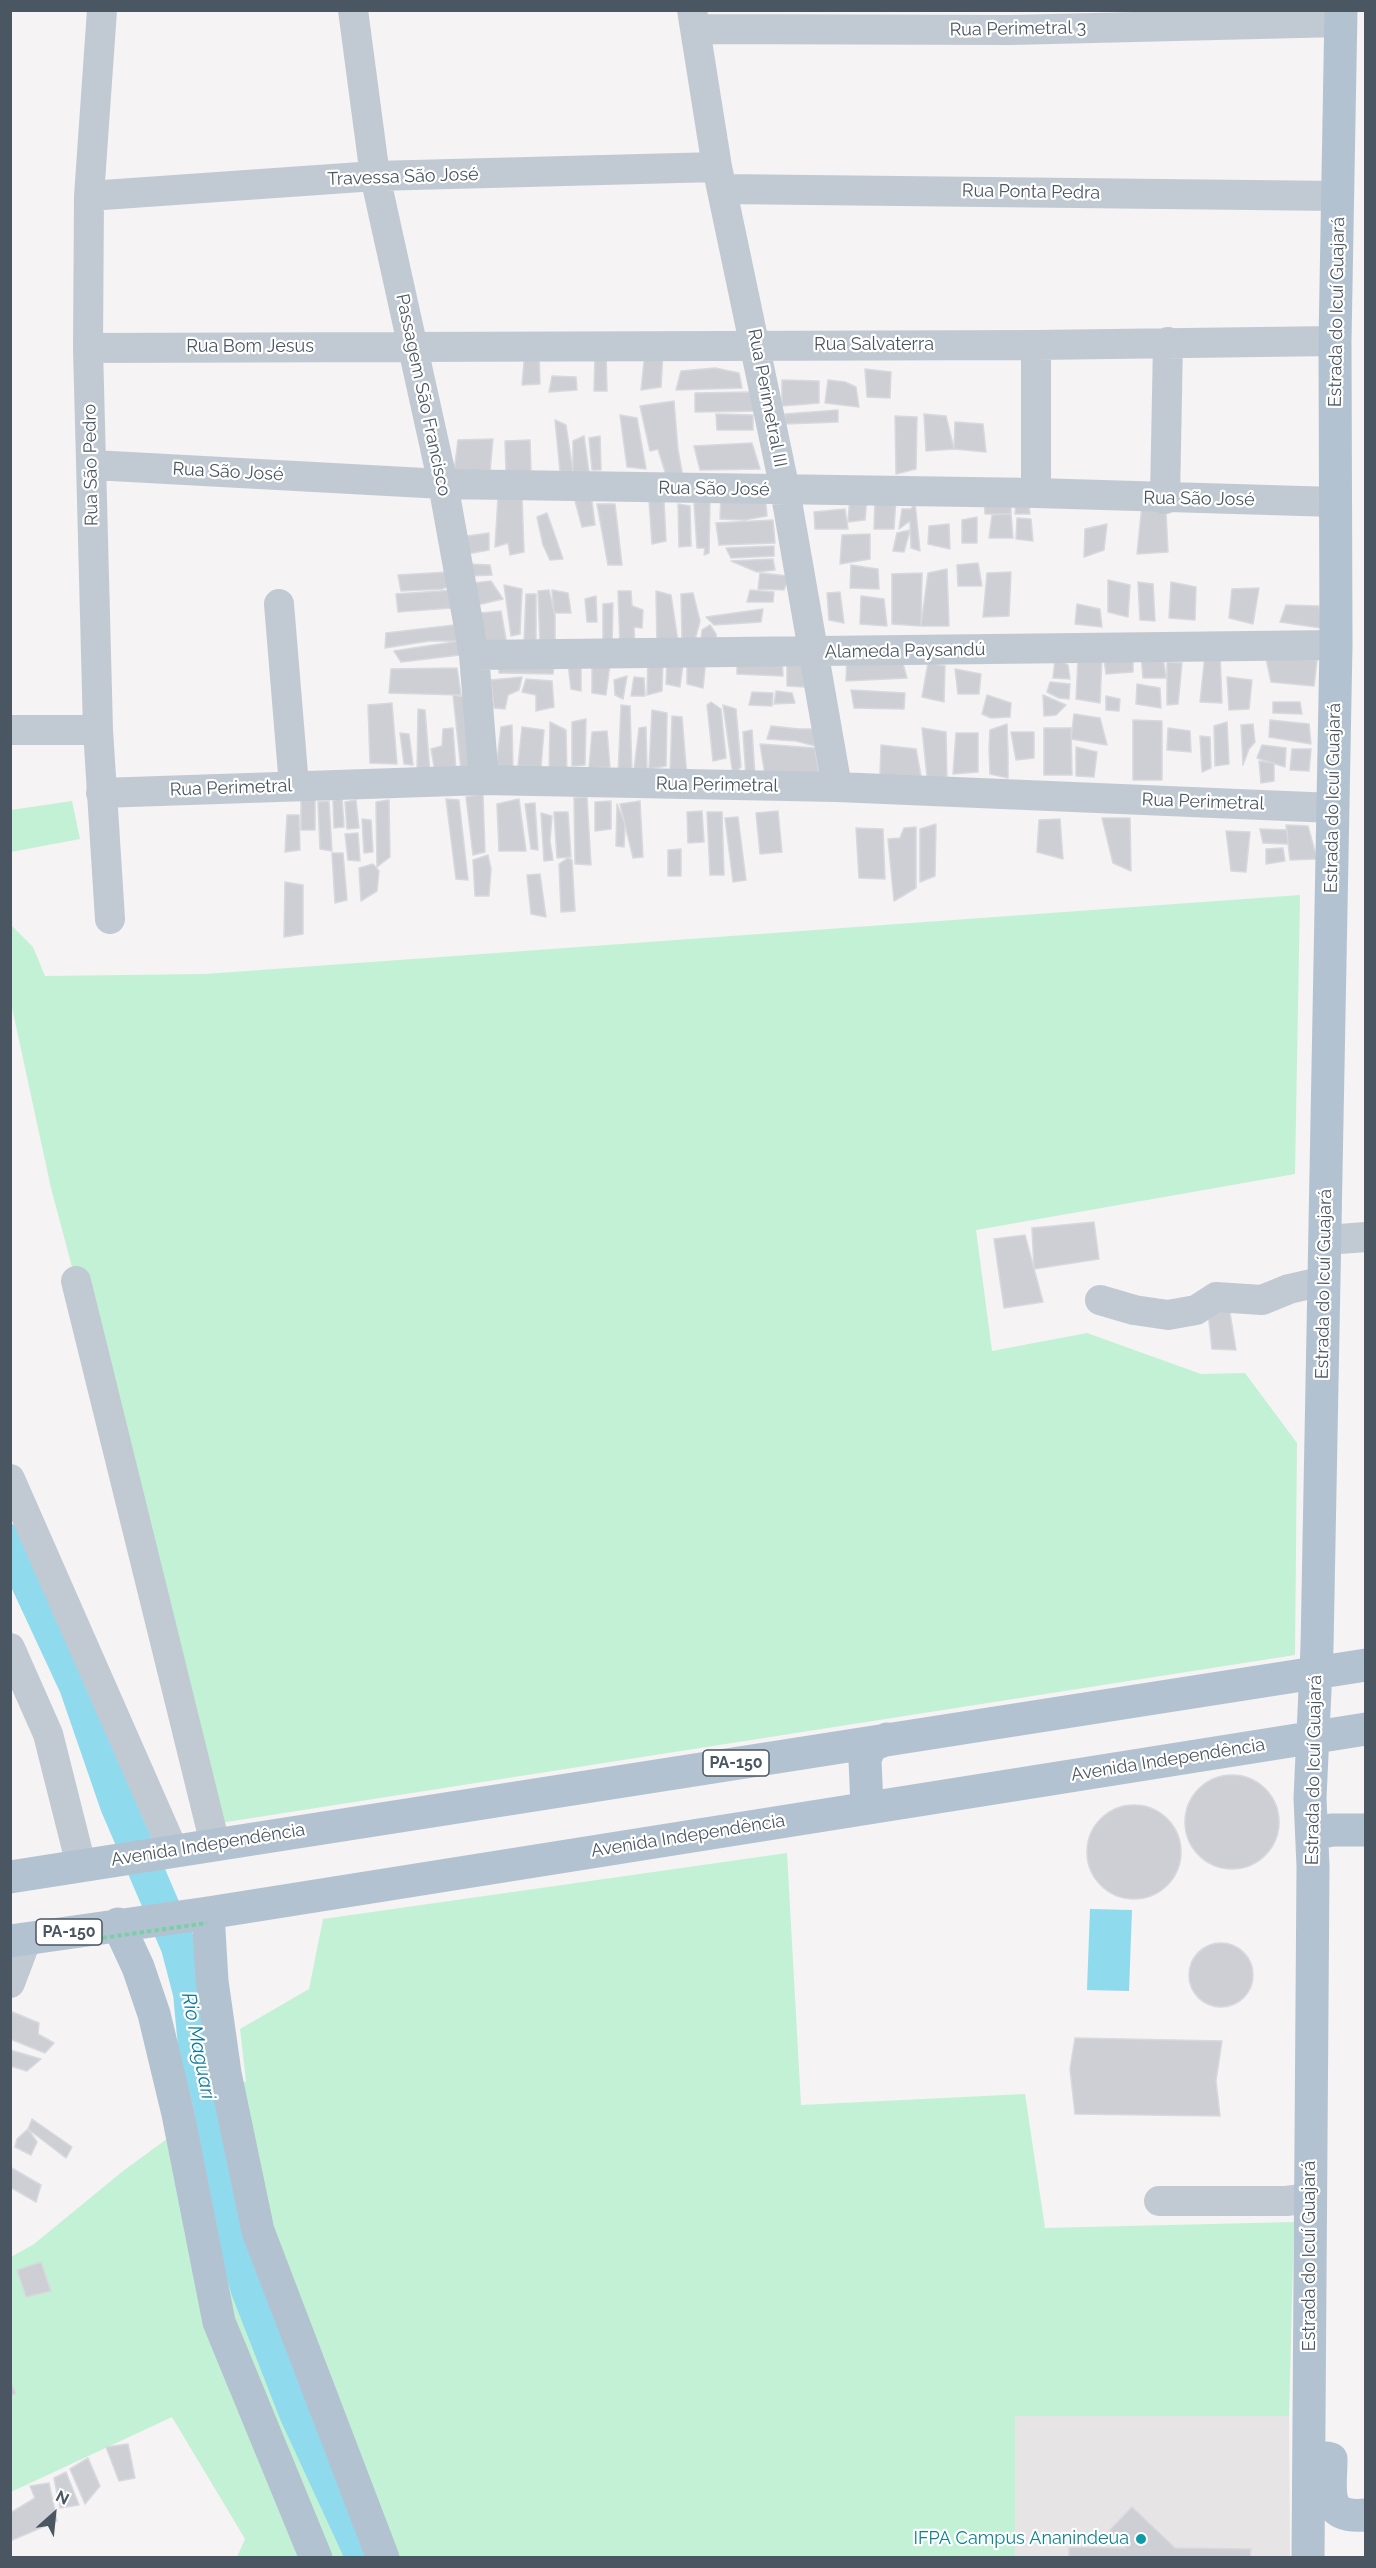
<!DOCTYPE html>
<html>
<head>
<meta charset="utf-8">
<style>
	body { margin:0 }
	#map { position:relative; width:1376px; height:2568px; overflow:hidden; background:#f5f3f3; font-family:Raleway,sans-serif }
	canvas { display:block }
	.frame { position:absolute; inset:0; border:12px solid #4a5661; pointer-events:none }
	.north { position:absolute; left:24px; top:2484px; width:60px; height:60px; -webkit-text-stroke:4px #fff; paint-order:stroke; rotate:27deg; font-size:16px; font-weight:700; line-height:24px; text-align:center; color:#4a5661 }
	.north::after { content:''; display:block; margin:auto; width:21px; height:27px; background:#4a5661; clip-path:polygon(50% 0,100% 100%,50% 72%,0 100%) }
</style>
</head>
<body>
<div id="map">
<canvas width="1376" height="2568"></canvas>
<div class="frame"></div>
<div class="north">N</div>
</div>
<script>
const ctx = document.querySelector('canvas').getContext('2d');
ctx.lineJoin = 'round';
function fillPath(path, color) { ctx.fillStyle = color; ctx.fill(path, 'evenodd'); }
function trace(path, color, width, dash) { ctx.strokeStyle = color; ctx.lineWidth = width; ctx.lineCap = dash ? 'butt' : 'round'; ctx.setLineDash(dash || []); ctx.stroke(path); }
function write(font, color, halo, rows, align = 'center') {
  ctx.font = font + ' Raleway,sans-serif'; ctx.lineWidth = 4.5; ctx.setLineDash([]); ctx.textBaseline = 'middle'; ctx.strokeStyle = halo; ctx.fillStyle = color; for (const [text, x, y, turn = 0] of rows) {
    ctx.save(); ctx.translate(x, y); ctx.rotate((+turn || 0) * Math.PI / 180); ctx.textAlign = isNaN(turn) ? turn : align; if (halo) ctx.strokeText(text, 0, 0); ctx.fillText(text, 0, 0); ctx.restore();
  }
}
const education = new Path2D(`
	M1014,2416h275l1,141h-275z`);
const green = new Path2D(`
	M72,801l8,38 -69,13v-42z
	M1300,895l-5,279 -319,56 16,121 95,-18 114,41 44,-1 52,70 -2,212 -1075,168 -169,-635 -40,-185 -1,-79 23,23 12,29 160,-2z
	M787,1853l14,252 224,-11 20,134 249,-6 -5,194h-274v141h-778l8,-18 -73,-122 -161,75v-235l23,-13 89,-73 123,-90 -6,-52 69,-40 14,-70z`);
const water = new Path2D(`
	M1090,1909l42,1 -3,81 -42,-1z`);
const river = new Path2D(`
	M10,1542l67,144 41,119 61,142 12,46 5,53 15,58 24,137 14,49 48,123 67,145`);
const building = new Path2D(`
	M525,351h14l1,33 -18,1z
	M606,351l1,40h-13l1,-39z
	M645,352l18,1 -2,34 -20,3z
	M715,368l24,5 3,15 -66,2 5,-19z
	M865,369l26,3 -1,26 -23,-1z
	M552,376l24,1 1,13 -28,2z
	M782,380l37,1v22l-37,3z
	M828,380l17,2 11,5 3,20 -34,-4z
	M754,392l3,19 -62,1v-19z
	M674,401l4,49 5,27 -17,-2 -8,-26 -8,2 -10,-45z
	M838,410v12l-53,2v-10z
	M716,414l37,1v15h-36z
	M924,414l22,2 8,33 -28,2z
	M620,415l17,3 9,51 -19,-2z
	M895,416l22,1 -1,52 -20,5z
	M555,420l11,5 7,47 -13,-1z
	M955,422l28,2 3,28 -32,-3z
	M584,436l5,36h-16v-31z
	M600,436l1,34h-9l-3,-32z
	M493,439l-3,32 -36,1 4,-32z
	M530,440l1,31 -25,1 -1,-31z
	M752,443l8,26 -60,1 -6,-24z
	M765,493l2,23 -23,4 -24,-1 1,-23z
	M591,494l4,31 -13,2 -8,-30z
	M850,495l17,2 -2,23 -17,2z
	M498,497h24l2,55 -14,3 -2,-12 -13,4z
	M896,497l-2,32h-20l1,-31z
	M984,497l27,2v15h-26z
	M1028,497l2,17h-15l1,-15z
	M710,499l-1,54 -5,2 1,-7h-8l-3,-45z
	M649,501h15l2,40 -14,3z
	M915,502l5,49 -9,-3 -1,-27 -11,8 3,-20h9z
	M597,504h18l7,61h-14z
	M678,504l12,2 1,40 -12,1z
	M1142,505l24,7 2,40 -31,2z
	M845,509l3,20h-33l-1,-17z
	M547,513l16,46 -13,1 -7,-15 -6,-28z
	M1011,514l2,24h-24l3,-23z
	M977,517v26h-15v-23z
	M1017,518l14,1 2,22 -17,-2z
	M773,520l2,23 -56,2 -3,-22z
	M949,524l1,25 -22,-5 1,-18z
	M1107,524l-3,26 -20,7 1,-28z
	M910,530l-6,22 -11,-1 4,-18z
	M489,533v17l-22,4v-18z
	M870,534v25l-30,5 2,-29z
	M774,546v10l-43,2 -5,-10z
	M773,559l2,11 -18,2 -26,-11z
	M978,563l4,23h-24l-1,-21z
	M470,564l20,1 2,10 -23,1z
	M851,565l27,4 1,20 -29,-1z
	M947,569l2,57h-28l7,-53z
	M448,572l2,14 -8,3 -41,2 -3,-16z
	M1011,572l-2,44 -26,1 4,-44z
	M760,573l29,3 -5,14 -26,-1z
	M922,573l-1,53 -29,-2v-50z
	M1108,580l22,5 -2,32 -20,-5z
	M491,581l12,18 -26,6 -4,-22z
	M1138,582l15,2 2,37 -15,-1z
	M1171,582l25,5 -1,33 -26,-2z
	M504,585l18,4 -2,45 -9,2z
	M1259,588l-6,36 -24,-6 3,-29z
	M455,590l-4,18 -53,4 -2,-18z
	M549,590l6,26v31l-15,-4 -2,-52z
	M552,590l16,3 3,20h-17z
	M750,590l24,2 -1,10h-26z
	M618,591h13l1,15 11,4 -1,18 -8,-1 1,21 -15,-2z
	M656,591l15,4 8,53 -22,-2z
	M840,592l4,31 -15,-3 -2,-27z
	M693,593l7,28 -5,19 -13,-2 -1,-44z
	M526,594h10v48h-12z
	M596,596l1,26h-10l-2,-23z
	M861,596l23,3 3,27 -27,-2z
	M613,603l-1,43h-9v-42z
	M1077,604l23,5 2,18 -27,-3z
	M1286,605l33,1 2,22 -41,-6z
	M763,609l-2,13 -47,3 -8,-8z
	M501,611l6,34 -22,1 -4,-33z
	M454,625l6,16h-31l-44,7 1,-15z
	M710,625l6,9 1,15h-17l2,-19z
	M460,641v14l-59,7 -7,-11z
	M1133,649v23l-27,2 -3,-23z
	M900,653l7,25 -61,3 1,-25z
	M1141,654l22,2 3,22h-23z
	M1220,654l2,49 -22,-1 5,-47z
	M782,657l1,19 -46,-2v-13z
	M1102,657l-2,46 -24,-4 2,-41z
	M1266,658l51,2 -3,26 -43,-4z
	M706,659l-3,29 -16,-4v-24z
	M1055,659l13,6 2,14 -17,-1z
	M555,660l-2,14 -54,-1v-8z
	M648,660h15l-1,31 -15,4z
	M581,661v30l-10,-2 -3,-25z
	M667,661l16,3 -3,23 -14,-3z
	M787,661h20l-2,26 -18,-1z
	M1167,662l15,1 -4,41 -11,1z
	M928,663l17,3 -1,36 -22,-5z
	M610,664l-4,31 -14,-2v-28z
	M457,668l4,27 -72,-2 2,-24z
	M955,669l26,5 -2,20h-21z
	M627,676l-4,23 -8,-4 -1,-15z
	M522,677l-3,13 -11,5 -3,14 -11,-1 -3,-28z
	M634,677l10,1 1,18h-14z
	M1227,677l25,3 -3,29 -20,1z
	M526,679l26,2 2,26 -18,4v-16l-14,-3z
	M1050,682l20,2 -1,15 -10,-1 -12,-6z
	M1137,684l23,4 1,20 -25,-4z
	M851,690l54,3 -1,16 -50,-1z
	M776,691l16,2 3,10 -21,1z
	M752,692l21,1 -1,13 -23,-1z
	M453,695l17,3 8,66 -17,6z
	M987,695l24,8 -1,14 -19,1 -9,-4z
	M1043,695l23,10 -10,10 -12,1z
	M1106,696l14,3 -1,12 -13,-1z
	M711,702l10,7 5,49 -13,3 -6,-56z
	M1273,702h27l2,12 -29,-1z
	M392,703l5,61 -27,-1 -2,-58z
	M621,705l9,1 2,70h-14z
	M723,705l13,4 5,58 -8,8z
	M418,709l7,1 5,63 -13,1z
	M652,710l15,3 -1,53 -17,3z
	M1074,714l26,4 7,27 -36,-6z
	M672,716l10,1 5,60 -17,-2z
	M586,719l-1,46 -13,1v-44z
	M1133,720l29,1v59h-29z
	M1270,720l39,4 2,20 -42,-7z
	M550,722l16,8 1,46h-18z
	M1227,722l2,42 -14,2 -1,-40z
	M1007,724l1,28v26l-18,-4 -1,-25 1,-19z
	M1253,724l2,18 -6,7 -6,16 -2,-40z
	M512,725l1,44 -17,-1 5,-41z
	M771,726l28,3h24l-4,18 -23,-6 -29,-2z
	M522,727l22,3 -3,37 -23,-1z
	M646,727l1,46 -13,-3 5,-42z
	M453,728l3,43 -21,1 -4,-23 11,-3 1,-17z
	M922,728l24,4 1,47 -20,-2z
	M1044,728h27l1,47h-28z
	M1168,728l22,3 1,21 -24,-2z
	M752,730l3,46 -9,1 -3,-45z
	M607,731l3,36 -21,1 3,-36z
	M1011,732h23v26l-18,2z
	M400,733l9,1 4,31 -9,-1z
	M956,733h22v39l-25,2z
	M1200,736l10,1 1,31 -9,4z
	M760,744l55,4 4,26 -54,1z
	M881,745l35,4 5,27h-41z
	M1262,745l24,3 -1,19 -28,-9z
	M1076,747l21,5 -3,25 -18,-1z
	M1292,749h19l-2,22 -19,-1z
	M1259,761l15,2v18l-13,2z
	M301,794l14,1v35h-14z
	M483,794l2,58 -12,3 -7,-58z
	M342,797l2,30 -10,1 -1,-27z
	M587,797l4,68 -16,-1 -1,-66z
	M446,799l13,1 9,80 -12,-1z
	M519,799l7,52h-27l-2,-47z
	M356,800l3,28 -12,1 -2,-27z
	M389,800l1,57 -13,10 -1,-65z
	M329,801l3,50 -12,-2 -2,-47z
	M611,801v28l-16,2v-29z
	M640,801l3,56 -10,1 -13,-54z
	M535,803l3,47 -7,-1 -6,-45z
	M617,804l8,20 -1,23 -8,-1z
	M702,811l2,31 -16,1 -1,-31z
	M778,811l4,41 -22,2 -4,-41z
	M554,812h14l3,45 -14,1z
	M707,812h15l2,63h-14z
	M541,813l11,3 -2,25 3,19 -9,1z
	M287,815h12l1,35 -15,2z
	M738,817l8,63 -13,2 -8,-64z
	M1102,818h28l1,53 -18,-8z
	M362,819l9,1 2,32 -9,1z
	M1060,819l3,40 -26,-7 2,-32z
	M936,824l-1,52 -15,6v-53z
	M1286,825l22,1 9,33 -27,1z
	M916,827v61l-22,13 -6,-62 12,-1 4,-10z
	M856,828l27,1 2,50 -26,-1z
	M1260,829l27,1 1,14 -25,-1z
	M1226,831l24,1 -4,40 -15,-1z
	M358,833l2,28 -12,-1 -3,-26z
	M1283,848l2,13 -19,3v-15z
	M681,849v27h-13v-26z
	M332,853h11l4,47 -12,3z
	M488,855l3,14 -2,27h-14l-2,-36z
	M568,858l4,2 3,51 -14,1 -2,-48z
	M373,864l6,7 -2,20 -16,10 -2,-33z
	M540,874l6,43 -15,-3 -4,-39z
	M285,882l18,3v49l-19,3z
	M1094,1222l5,37 -65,10 -2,-41z
	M1025,1235l18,67 -39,6 -10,-69z
	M1229,1307l7,43 -24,-1 -4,-37z
	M1185 1822a47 47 0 1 1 94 0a47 47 0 1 1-94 0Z
	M1087 1852a47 47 0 1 1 94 0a47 47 0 1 1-94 0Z
	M1189 1975a32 32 0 1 1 64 0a32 32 0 1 1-64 0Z
	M10,2011l29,12 -1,11 16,9 -9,10 -35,-14z
	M1075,2038l147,3 -6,40 4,35 -145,-2 -5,-45z
	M10,2050l31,9 -14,12 -17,-5z
	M32,2119l40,28 -6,11 -38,-29z
	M28,2129l9,13 -6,13 -16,-8 2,-8z
	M10,2167l31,18 -5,17 -26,-15z
	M41,2262l10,29 -25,6 -9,-27z
	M10,2381l6,13 -6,1z
	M128,2444l7,34 -16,3 -13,-34z
	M88,2458l12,28 -15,18 -15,-35z
	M66,2472l13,33 -19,3 -6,-30z
	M49,2483l8,38 -47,20v-32l2,3 23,-14 -5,-12z
	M1132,2507l43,41 76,1 -1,9h-181v-11l57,1 -17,-17z`);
const minor = new Path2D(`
	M102,10l-13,186 -1,152 10,382 12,189
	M353,10l22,166 68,308 31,171 10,125
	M692,10l25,157 68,323 52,297
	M695,29l316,1 330,-8
	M723,189l616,7
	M89,196l286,-20 342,-9
	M88,348l948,-3 299,-4
	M93,465l350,19 593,9 299,9
	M1036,493v-148
	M1165,499l3,-157
	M279,604l15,182
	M474,655l862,-10
	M10,730h88
	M101,793l383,-13 353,7 496,21
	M1326,1240l40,-3
	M76,1281l139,563
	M1100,1300l34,10 34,5 28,-5 20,-13 46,3 27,-11 35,-8
	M10,1479l163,371
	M10,1648l38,86 33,131
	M10,1983l17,-45
	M1159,2201h127l24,-3`);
const major = new Path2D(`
	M867,1807l-2,-47 5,-14 17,-7
	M1312,1834l20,-4h34
	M10,1877l1356,-212
	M208,1913l4,68 13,92 33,158 125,327
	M118,1924l20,43 16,47 24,100 41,208 97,236
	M10,1941l198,-28 1158,-184
	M1327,2458l4,1c0,33 -9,60 35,56
	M1308,2558l5,-692 -3,-68 7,-151 19,-1002 -1,-304 6,-331`);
const pathBridge = new Path2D(`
	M95,1939l112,-16`);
const markers = [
	[1141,2539,6,"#0f9aa8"]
];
const shields = [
	[736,1763,66],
	[69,1932,66]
];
const shieldNames = [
	["PA-150",736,1763],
	["PA-150",69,1932]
];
const streetNames = [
	["Rua Perimetral 3",1018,29,-1],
	["Travessa São José",403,177,-2],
	["Rua Ponta Pedra",1031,192,1],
	["Estrada do Icuí Guajará",1337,312,-89],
	["Rua Salvaterra",874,345],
	["Rua Bom Jesus",250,347],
	["Passagem São Francisco",423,395,78],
	["Rua Perimetral III",767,398,79],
	["Rua São Pedro",91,465,-91],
	["Rua São José",228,472,3],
	["Rua São José",714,489,1],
	["Rua São José",1199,499,1],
	["Alameda Paysandú",905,651,-1],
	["Rua Perimetral",717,785,1],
	["Rua Perimetral",231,788,-2],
	["Estrada do Icuí Guajará",1333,798,-89],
	["Rua Perimetral",1203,802,2],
	["Estrada do Icuí Guajará",1324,1284,-89],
	["Avenida Independência",1168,1760,-9],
	["Estrada do Icuí Guajará",1314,1770,-89],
	["Avenida Independência",688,1836,-9],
	["Avenida Independência",208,1845,-9],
	["Estrada do Icuí Guajará",1310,2256,-90]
];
const cultureNames = [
	["IFPA Campus Ananindeua",1129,2539]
];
const waterNames = [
	["Rio Maguari",198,2046,79]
];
fillPath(education, '#e6e4e5');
fillPath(green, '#c3f1d5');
fillPath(water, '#90daee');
trace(river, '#90daee', 36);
fillPath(building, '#cdcfd5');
trace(building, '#d7d9de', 1.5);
trace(minor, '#c1cad2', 30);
trace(major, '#b3c2d1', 33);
trace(pathBridge, '#7ad0a6', 4, [4.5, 3]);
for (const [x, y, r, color] of markers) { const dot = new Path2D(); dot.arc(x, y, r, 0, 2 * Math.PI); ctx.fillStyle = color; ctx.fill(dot); trace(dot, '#fff', 2); }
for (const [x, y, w] of shields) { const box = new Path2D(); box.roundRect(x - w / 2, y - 13, w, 26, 4.5); ctx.fillStyle = '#fff'; ctx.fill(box); trace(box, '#4a5661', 1.5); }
write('bold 16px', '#4a5661', null, shieldNames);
write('18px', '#4a5661', '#fff', streetNames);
write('18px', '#0d838f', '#fff', cultureNames, 'right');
write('italic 20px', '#0c7c9b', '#fff', waterNames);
</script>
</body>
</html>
